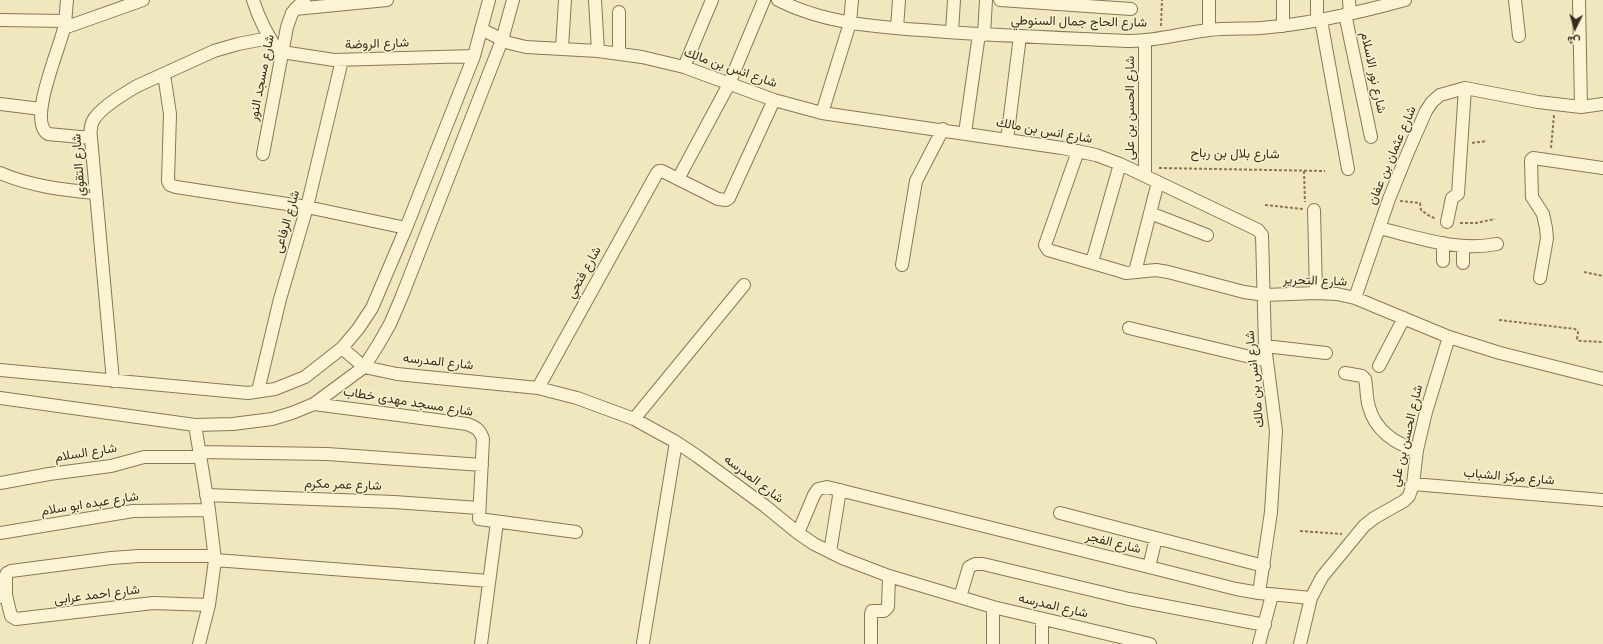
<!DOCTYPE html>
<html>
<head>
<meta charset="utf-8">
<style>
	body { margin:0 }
	#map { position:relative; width:1603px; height:644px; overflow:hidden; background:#f1e7bf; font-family:Spectral,Vazirmatn,serif }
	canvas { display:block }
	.north { position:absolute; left:1555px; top:8px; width:40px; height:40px; -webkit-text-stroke:3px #f8f0cf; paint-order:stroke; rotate:185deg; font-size:11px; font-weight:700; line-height:16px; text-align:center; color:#392d1c }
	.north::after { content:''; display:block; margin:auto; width:14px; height:18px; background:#392d1c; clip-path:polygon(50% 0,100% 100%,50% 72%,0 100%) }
</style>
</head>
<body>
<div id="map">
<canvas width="1603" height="644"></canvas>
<div class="north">ش</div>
</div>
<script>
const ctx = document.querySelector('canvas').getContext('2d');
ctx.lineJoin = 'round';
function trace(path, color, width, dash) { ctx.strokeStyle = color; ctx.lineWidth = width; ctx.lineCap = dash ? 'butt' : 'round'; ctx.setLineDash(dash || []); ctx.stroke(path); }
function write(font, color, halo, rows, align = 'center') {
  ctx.font = font + ' Spectral,Vazirmatn,serif'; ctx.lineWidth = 3; ctx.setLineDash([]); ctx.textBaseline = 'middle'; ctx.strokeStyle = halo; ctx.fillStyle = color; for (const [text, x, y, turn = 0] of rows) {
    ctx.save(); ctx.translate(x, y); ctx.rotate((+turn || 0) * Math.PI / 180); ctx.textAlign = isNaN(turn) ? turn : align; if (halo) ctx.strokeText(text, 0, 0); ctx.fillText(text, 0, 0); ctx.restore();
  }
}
const path = new Path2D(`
	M1161,26l1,-26
	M1131,30v-10
	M1472,143l15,-2
	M1551,148l3,-33
	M1159,168l166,3
	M1304,171l1,31
	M1400,201l20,2 1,7 7,5 8,4
	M1265,205l38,4
	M1460,223h16l19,-4
	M1584,272l19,4
	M1499,320l76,9 3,3 -1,7 3,2 23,1
	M1300,531l42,3`);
const minor = new Path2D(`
	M67,0c-1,9 -1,19 -3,28 -4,20 -37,93 -16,106l43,4
	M253,0c6,20 16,38 28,56
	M595,0l3,51
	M778,0c49,25 103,27 156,31 66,5 131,7 197,10 26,0 52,-8 78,-11 17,-2 35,-1 52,-2 49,-4 97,-15 144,-28
	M1000,0l131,9
	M1209,0v30
	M1317,0v20
	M1349,0l1,13
	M1515,0l4,36
	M1579,0l2,107
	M295,9l92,-9
	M619,12v41
	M1345,14l26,123
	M0,20l65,1
	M1321,20l27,149
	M1283,26v-26
	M64,28l79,-28
	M897,28l2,-28
	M481,29l28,14 17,4 72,4 44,6 42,10 90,33 48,13 240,35 34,7 24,9 138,66 4,5 3,111 11,85 -5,81 -12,81
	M952,32l2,-32
	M984,35l2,-35
	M1145,41v135
	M562,48l3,-48
	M282,52l52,8 140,-4
	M684,67l28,-67
	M164,74l6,40 -2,67 2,4 6,2 131,20 99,21
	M0,104l41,5
	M822,113l28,-90 2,-23
	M965,133l14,-99
	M1007,140l13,-104
	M1078,151l-33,94 3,5 72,21 6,2 30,-3 12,2 76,20 21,3 51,-2 21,1 18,4 94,39 51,16 103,26
	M263,154l24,-127 5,-14 12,-13
	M0,173c30,13 63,17 96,20
	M678,179l51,-95 35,-84
	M1314,210l2,83
	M1150,213l57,22
	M1447,222l5,-24 6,-4 7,-106
	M1379,228c38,9 78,24 118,16
	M1443,243v18
	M1463,246v17
	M1092,262l28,-98
	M902,265l14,-84 27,-52
	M1135,272l23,-90
	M1540,278l7,-40 -1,-10 -3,-14 -11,-17 -1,-37 2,-2 70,10
	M1355,298l34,-99 19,-47 18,-41 6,-9 8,-7 25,-7 73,14 43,5 22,-3
	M1129,328l138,33
	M1265,346l61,7
	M342,348l22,19 33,7 141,14 39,10 57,21 42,23 21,14 68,50 33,27 16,11 28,14 47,18 104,31 157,37
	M1379,366l25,-48
	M0,370l248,23 27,-4 30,-12 37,-29 16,-19 14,-21 34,-80 68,-172 15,-56
	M1345,373l17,3 3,3c2,9 1,19 4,28 6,23 26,37 48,43
	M113,381l-22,-243c-1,-7 -1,-13 3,-19 7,-11 31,-26 43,-33l77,-35 24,-7 31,-6
	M538,388l119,-215 2,-2h3l56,28 8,1 3,-2 45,-98
	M258,391l22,-92 27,-92 35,-147
	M0,398l195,27 38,-1 39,-5 20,-6 22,-9 50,-37 14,-22 12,-21 12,-28 100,-256 11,-40
	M314,404l153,20c9,3 13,6 16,15l-4,80 97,13
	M634,419l110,-134
	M195,425l14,85 6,50 -6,45 -10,39
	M199,452l128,2 155,11
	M0,483l49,-9 62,-8 33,-9h56
	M1413,484l190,16
	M206,495l188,7 85,6
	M1060,513l96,25
	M0,533l133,-22 76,-1
	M798,533l16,-38 4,-6 9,-2 322,80 7,-29 108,28
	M830,552l10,-62
	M215,560l274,21
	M1149,567l87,22 23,4 52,5
	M6,595l5,21 5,3 137,-16 56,2
	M0,597l6,-2v-20l1,-2 4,-2 100,-13 28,-2h75
	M960,597l9,-30 6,-3h8l146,35 136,26
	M993,607v37
	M1042,619v25
	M643,643l33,-201
	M481,644l16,-122
	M871,644v-30l1,-3h12l4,-4 1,-31
	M1259,644l13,-49
	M1300,644l11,-46 11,-21 42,-51 10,-8 30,-17 5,-5 4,-12 4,-34 9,-38 23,-75`);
const streetNames = [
	["شارع الحاج جمال السنوطي",1079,23,1],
	["شارع الروضة",377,45,-2],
	["شارع انس بن مالك",730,69,19],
	["شارع نور الاسلام",1372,73,78],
	["شارع مسجد النور",263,78,-79],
	["شارع الحسن بن على",1131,108,-90],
	["شارع انس بن مالك",1044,132,10],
	["شارع بلال بن رباح",1235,155,1],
	["شارع عثمان بن عفان",1393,156,-67],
	["شارع التقوي",80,165,-94],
	["شارع الرفاعى",288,222,-74],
	["شارع فتحي",585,273,-61],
	["شارع التحرير",1315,282,2],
	["شارع المدرسه",438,363,6],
	["شارع انس بن مالك",1256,379,-96],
	["شارع مسجد مهدى خطاب",408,403,9],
	["شارع الحسن بن علي",1408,436,-77],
	["شارع السلام",86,454,-9],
	["شارع مركز الشباب",1509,478,5],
	["شارع المدرسه",753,480,37],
	["شارع عمر مكرم",343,486,2],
	["شارع عبده ابو سلام",90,505,-9],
	["شارع الفجر",1113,544,14],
	["شارع احمد عرابى",97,596,-7],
	["شارع المدرسه",1053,607,13]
];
trace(minor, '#8b7756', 14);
trace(path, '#8b7756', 2, [3, 2]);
trace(minor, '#fbf3d3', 12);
write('13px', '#392d1c', '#f8f0cf', streetNames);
</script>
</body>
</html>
